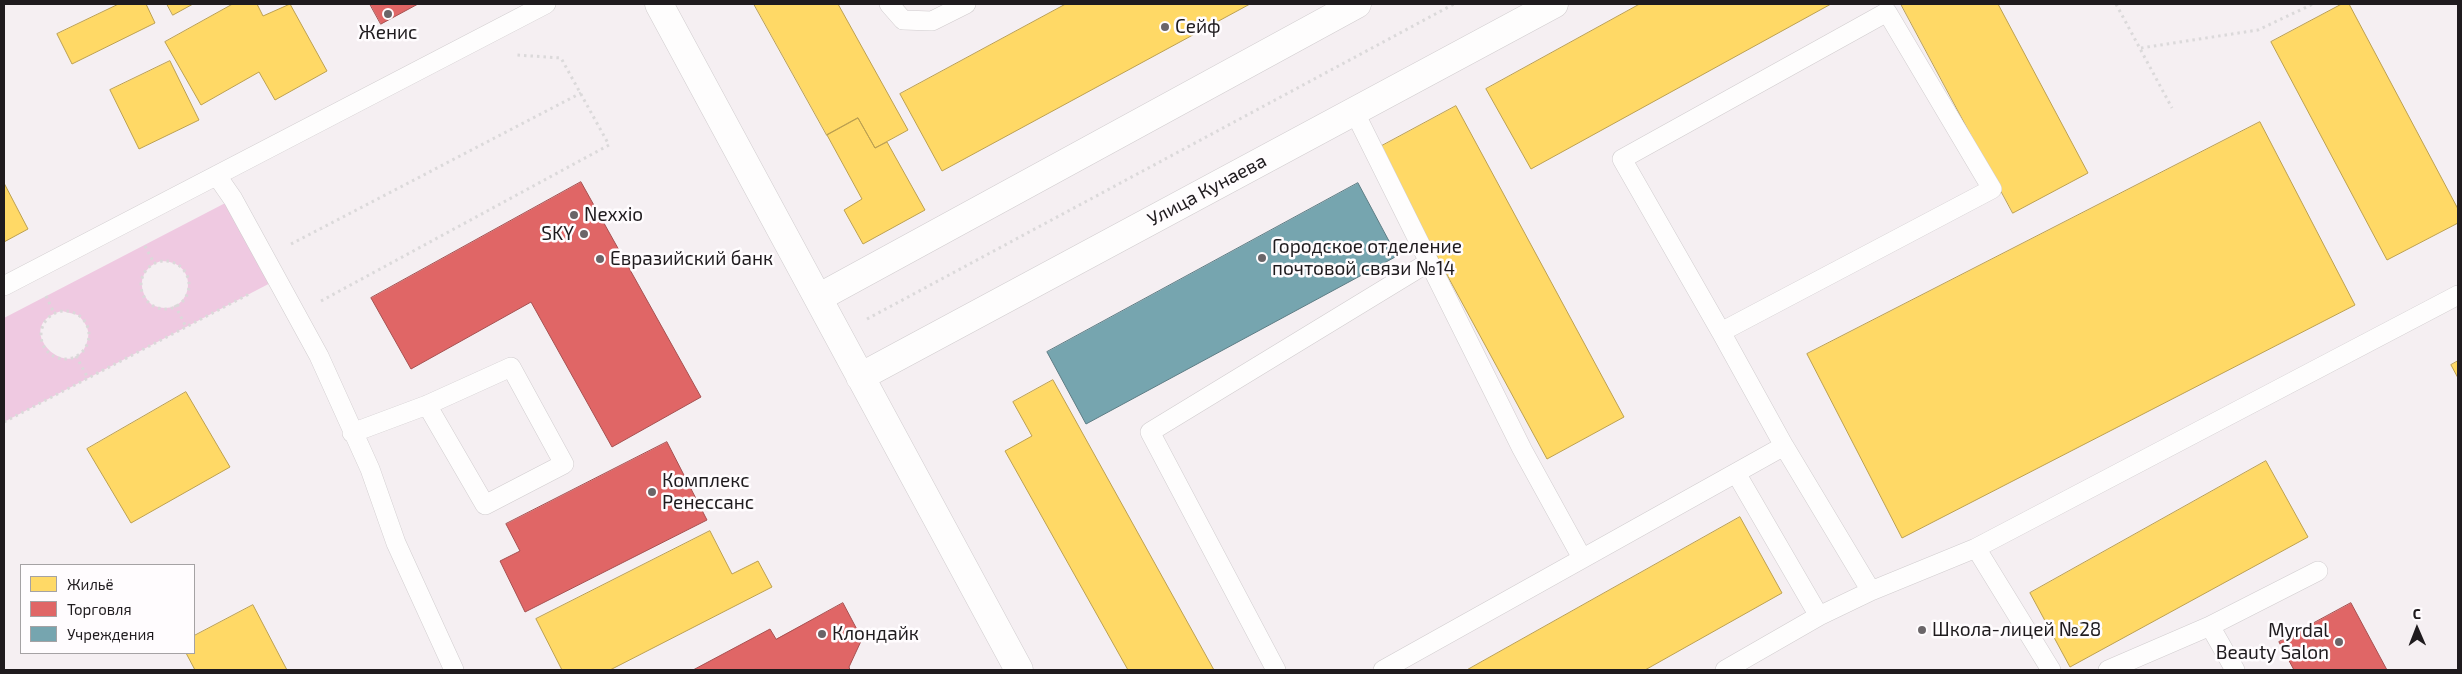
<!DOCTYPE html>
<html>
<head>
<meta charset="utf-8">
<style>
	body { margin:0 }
	#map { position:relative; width:2462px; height:674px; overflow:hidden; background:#f5eff2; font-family:"Exo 2",sans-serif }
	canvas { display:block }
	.frame { position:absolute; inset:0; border:5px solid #1f1b1e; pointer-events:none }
	.legend { position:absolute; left:20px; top:564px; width:175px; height:90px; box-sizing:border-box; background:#fffcfe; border:1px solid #a5a2a4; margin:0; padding:6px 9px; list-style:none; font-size:15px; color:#1f1b1e }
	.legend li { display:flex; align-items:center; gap:10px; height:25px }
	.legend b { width:25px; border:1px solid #a5a2a4 }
	.north { position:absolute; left:2392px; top:604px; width:50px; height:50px; -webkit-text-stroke:4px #fffcfe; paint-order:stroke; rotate:359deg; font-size:14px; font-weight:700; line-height:20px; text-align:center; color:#1f1b1e }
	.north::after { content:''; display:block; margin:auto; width:18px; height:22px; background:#1f1b1e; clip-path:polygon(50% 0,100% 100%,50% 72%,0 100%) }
</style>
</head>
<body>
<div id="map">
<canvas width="2462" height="674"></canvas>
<div class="frame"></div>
<ul class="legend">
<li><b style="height:14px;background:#ffd966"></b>Жильё</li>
<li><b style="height:14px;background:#e06666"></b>Торговля</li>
<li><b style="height:14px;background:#76a5af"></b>Учреждения</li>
</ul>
<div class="north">С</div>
</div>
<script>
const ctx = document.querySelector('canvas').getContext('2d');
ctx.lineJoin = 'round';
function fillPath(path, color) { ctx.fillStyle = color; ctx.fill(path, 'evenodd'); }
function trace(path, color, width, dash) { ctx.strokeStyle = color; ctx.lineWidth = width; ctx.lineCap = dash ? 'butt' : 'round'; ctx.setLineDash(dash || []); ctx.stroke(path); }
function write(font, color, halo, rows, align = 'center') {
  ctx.font = font + ' "Exo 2",sans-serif'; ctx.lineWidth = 5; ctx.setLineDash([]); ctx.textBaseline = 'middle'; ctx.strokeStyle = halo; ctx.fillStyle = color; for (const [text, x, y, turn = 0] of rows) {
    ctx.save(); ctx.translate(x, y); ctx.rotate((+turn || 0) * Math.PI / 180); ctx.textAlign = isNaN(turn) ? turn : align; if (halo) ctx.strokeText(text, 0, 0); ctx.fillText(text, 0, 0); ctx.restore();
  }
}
const green = new Path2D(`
	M233,199l45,80 -274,143v-104zM161,261c43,0 31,61 -9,44 -16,-15 -13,-37 9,-44zM62,311l16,4c8,8 13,16 9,27 -14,46 -80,-16 -25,-31z`);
const homes = new Path2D(`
	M119,4h27l9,19 -83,41 -15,-30z
	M167,4h26l-20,11z
	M233,4h24l6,12 27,-12 37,67 -52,29 -16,-28 -58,33 -36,-63z
	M754,4h84l70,126 -33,18 -17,-30 -31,17z
	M1066,4h184l-308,167 -42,-77z
	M1640,4h191l-300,165 -45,-80z
	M1901,4h97l90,169 -75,40z
	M2342,4h7l109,205v14l-71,37 -116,-218z
	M170,61l29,59 -60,29 -29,-59z
	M1456,106l168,311 -77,42 -169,-311z
	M858,118l17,30 12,-6 38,68 -62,34 -19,-34 18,-11 -35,-64z
	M2260,122l95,183 -453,233 -95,-184z
	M4,183l24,46 -24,13z
	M2458,361v17l-7,-13z
	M1053,380l161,290h-86l-123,-219 27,-15 -19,-34z
	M186,392l44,75 -99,56 -44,-74z
	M2266,461l42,76 -238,130 -40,-74z
	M1740,517l42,76 -137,77h-178z
	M710,531l22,43 26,-13 14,26 -162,83h-48l-26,-51z
	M253,605l34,65h-92l-9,-17h8v-17z`);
const shops = new Path2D(`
	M370,4h48l-37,20z
	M581,182l120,215 -89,50 -81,-145 -120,67 -40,-71z
	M667,442l40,78 -182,92 -25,-51 20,-10 -14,-27z
	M843,603l19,36 -13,28 1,3h-157l77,-41 6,10z
	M2351,603l36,67h-93l-15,-28z`);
const public = new Path2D(`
	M1358,183l39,73 -311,168 -39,-72z`);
const path = new Path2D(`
	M2116,4l56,104
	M2141,48l117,-18 55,-26
	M291,244l290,-151
	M145,246l9,17
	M141 285a24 24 0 1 1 48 0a24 24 0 1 1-48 0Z
	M46,296l8,17
	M321,301l288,-156 -48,-87 -44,-3
	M175,305l11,22
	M41 335a24 24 0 1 1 48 0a24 24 0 1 1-48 0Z
	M867,319l587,-315
	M76,356l12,22
	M4,422l247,-129`);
const service = new Path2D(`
	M889,4l14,16 29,1 34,-17
	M217,176l16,23 86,157 51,113 26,74 58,127
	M1429,262l93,187 60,109
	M4,286l542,-282
	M1721,332l-99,-173 265,-147 105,177 -271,143 63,114
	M352,433l75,-28 84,-38 53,97 -79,41 -58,-100
	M1976,548l482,-253
	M1819,616l52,-25
	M2210,626l25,44
	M1276,670l-126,-238 279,-170 -75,-151
	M1383,670l401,-224 87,145 105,-43 75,122
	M1725,670l94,-54 -83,-143
	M2108,670l102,-44 108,-55`);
const minor = new Path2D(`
	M659,4l360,666
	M818,298l539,-294
	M860,377l694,-373`);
const markers = [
	[388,14,5,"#6a6568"],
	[1165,27,5,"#6a6568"],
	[574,215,5,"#6a6568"],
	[584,234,5,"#6a6568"],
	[1262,258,5,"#6a6568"],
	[600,259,5,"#6a6568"],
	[652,492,5,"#6a6568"],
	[1922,630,5,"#6a6568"],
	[822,634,5,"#6a6568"],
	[2339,642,5,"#6a6568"]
];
const poiNames = [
	["Сейф",1175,27],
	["Женис",388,33,"center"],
	["Nexxio",584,215],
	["SKY",574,234,"right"],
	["Городское отделение",1272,247],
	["почтовой связи №14",1272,269],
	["Евразийский банк",610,259],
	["Комплекс",662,481],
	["Ренессанс",662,503],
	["Школа-лицей №28",1932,630],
	["Myrdal",2329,631,"right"],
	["Beauty Salon",2329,653,"right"],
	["Клондайк",832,634]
];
const streetNames = [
	["Улица Кунаева",1207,190,-28]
];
fillPath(green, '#efc9e1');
fillPath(homes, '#ffd966');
trace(homes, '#bca050', 1);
fillPath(shops, '#e06666');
trace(shops, '#a65050', 1);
fillPath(public, '#76a5af');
trace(public, '#5c7c84', 1);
trace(service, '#d0ccce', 20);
trace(minor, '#d0ccce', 29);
trace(path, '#dbd9da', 3, [2.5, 4]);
trace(service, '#fefdfd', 19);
trace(minor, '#fefdfd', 28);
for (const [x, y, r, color] of markers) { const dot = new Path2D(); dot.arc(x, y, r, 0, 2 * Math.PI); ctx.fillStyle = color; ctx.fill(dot); trace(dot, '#fffcfe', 2); }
write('19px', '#1f1b1e', '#fffcfe', poiNames, 'left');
write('19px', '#1f1b1e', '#fffcfe', streetNames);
</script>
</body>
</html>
